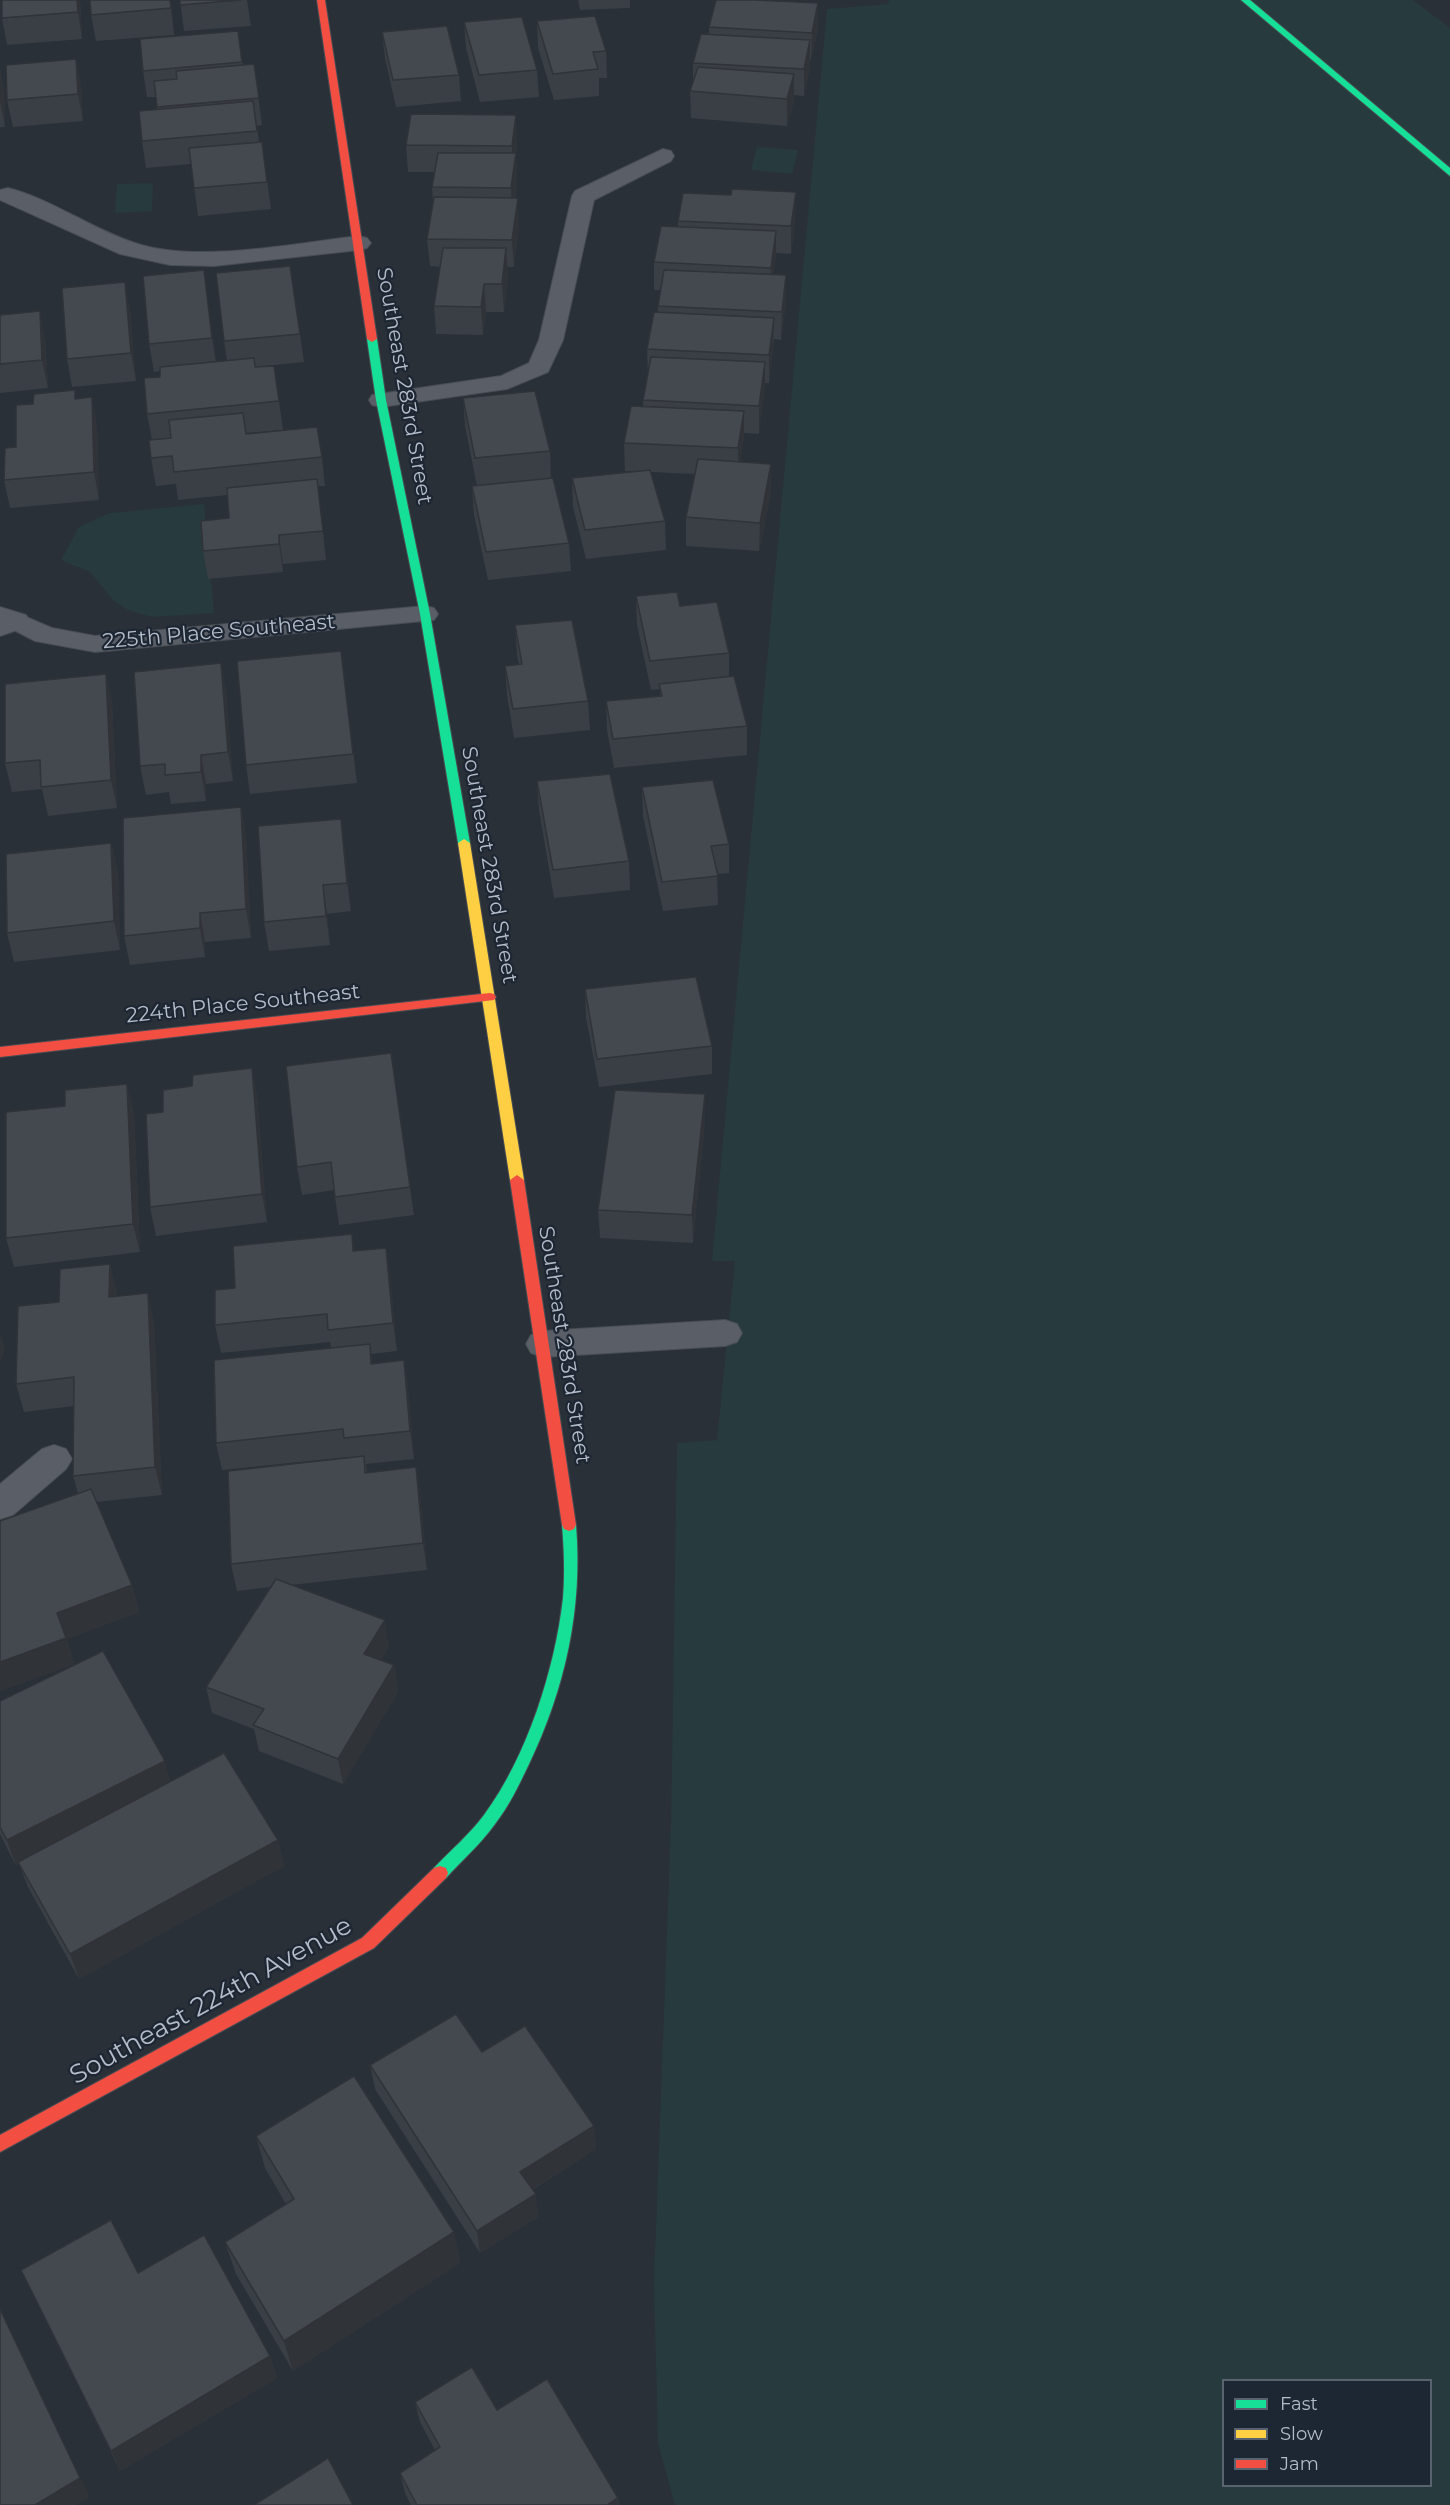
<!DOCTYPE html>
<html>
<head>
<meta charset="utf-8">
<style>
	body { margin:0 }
	#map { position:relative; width:1450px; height:2505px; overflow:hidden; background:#2a3038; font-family:Montserrat,sans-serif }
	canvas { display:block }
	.legend { position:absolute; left:1222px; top:2379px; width:210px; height:108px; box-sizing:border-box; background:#1d2633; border:2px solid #59626f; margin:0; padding:8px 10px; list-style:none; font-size:18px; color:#b4bcc9 }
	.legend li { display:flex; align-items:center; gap:12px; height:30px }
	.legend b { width:30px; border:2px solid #59626f }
</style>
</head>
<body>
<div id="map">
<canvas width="1450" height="2505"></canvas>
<ul class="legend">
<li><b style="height:8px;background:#16e098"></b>Fast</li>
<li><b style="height:8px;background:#ffcf43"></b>Slow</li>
<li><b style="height:8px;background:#f24e42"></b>Jam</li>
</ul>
</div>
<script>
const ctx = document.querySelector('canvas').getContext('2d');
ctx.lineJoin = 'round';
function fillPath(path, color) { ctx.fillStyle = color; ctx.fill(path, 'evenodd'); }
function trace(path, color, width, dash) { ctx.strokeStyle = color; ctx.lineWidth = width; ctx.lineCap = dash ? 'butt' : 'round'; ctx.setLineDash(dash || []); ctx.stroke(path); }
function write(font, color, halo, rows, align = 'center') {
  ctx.font = font + ' Montserrat,sans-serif'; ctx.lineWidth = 4.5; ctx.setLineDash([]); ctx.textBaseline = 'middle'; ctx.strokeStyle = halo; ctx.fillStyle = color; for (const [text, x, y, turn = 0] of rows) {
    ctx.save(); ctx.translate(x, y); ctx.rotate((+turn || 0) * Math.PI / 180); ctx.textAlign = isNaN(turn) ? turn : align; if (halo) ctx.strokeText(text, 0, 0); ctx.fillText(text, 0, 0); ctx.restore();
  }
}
const green = new Path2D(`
	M889,0h524l37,28v2477h-775l-17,-62 -4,-162 17,-455 6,-383 40,-3 18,-179h-23l115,-1252 61,-5zM1224,2380h206v106h-206z
	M757,147l41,3 -6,24 -41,-4z
	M153,183l-1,28 -37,2 2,-29z
	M204,504l10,109 -62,4 -24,-7 -14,-9 -24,-29 -29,-12 18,-33 31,-14z`);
const lane = new Path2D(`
	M0,607l26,8 4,6 -4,6 -26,9z
	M725,1320l12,4 5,9 -5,9 -12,4 -182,11 -12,-4 -5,-9 5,-9 12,-4z
	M54,1445l12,4 6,10 -6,10 -53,46 -13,4v-35l42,-35z`);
const street = new Path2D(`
	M663,149l8,2 3,5 -3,5 -77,39 -31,140 -15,32 -41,17 -126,18 -9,-2 -3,-5 3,-5 129,-19 28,-13 10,-23 33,-144 3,-5z
	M8,188c44,11 83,41 127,55 61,21 160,0 224,-7l8,2 4,5 -4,5 -8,2 -145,16 -44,-1 -50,-11 -120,-54v-10z
	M425,606l9,2 4,6 -4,6 -339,32 -60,-11 -27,-14 -4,-6 4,-6 9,-2 35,15 43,8z`);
const fast = new Path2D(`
	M1241,0h9l200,168v8z
	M372,336l5,3 9,61 44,214 40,229 -6,4 -6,-4 -38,-229 -44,-214 -9,-61z
	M569,1519l5,2 2,4c7,84 -11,164 -47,239 -10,21 -20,42 -34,60 -14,20 -33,36 -49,54l-6,2 -6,-2 -2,-5 2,-5c17,-18 36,-34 50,-53 43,-58 71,-146 79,-217 2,-25 1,-49 -1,-73l2,-4z`);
const slow = new Path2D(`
	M464,839l6,4 54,337 -7,5 -7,-5 -52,-337z`);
const jam = new Path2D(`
	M317,0h8l52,339 -5,3 -5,-3z
	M490,993l4,1 2,3 -2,3 -494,57v-10z
	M517,1175l7,5 52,345 -2,4 -5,2 -5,-2 -2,-4 -52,-345z
	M440,1866l6,2 2,5 -2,5 -72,70 -374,204v-17l362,-197 72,-70z`);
const wall = new Path2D(`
	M80,0l2,39 -75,6 -5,-27z
	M171,0l3,35 -78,6 -5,-26z
	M180,0h67l4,26 -67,5z
	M578,0h52v8l-50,2z
	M818,3v27l-7,30 -1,-1v8l-6,29 -10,-1v6l-7,25 -96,-8 -1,-27 3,-7v-21l16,-29v-7z
	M537,21l69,30 1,27h-8v18l-45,4 -16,-52z
	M464,22l73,48 2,27 -59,5 -14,-54z
	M238,31l5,34 11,-1 8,61 -5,1 2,16h3l9,67 -73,7 -7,-52 -45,4 -4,-27 15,-31 -1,-13h-9l-4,-26z
	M382,32l77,43 2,26 -65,6 -11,-49z
	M76,59l5,27 2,35 -70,6 -6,-27z
	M0,69l4,20 1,38h-5z
	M517,142l-1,12 1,27 -2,17 4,28 -5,41h-7l1,9 -4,36h-18l-3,23 -47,-1 -2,-28 6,-39 -10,-1 -3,-27 6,-36 -1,-16 2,-15h-26l-2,-27z
	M795,220l-4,34 -15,-1 -3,22h13v28l-5,37 -7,-1 -5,44h-4l-6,51 -15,-1 -4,29 31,2v29l-12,58 -73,-5v-29l9,-43 -44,-2 14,49 1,29 -80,9 -13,-52 -1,-29 64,-7h-11l-1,-28 19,-37v-6l5,-24 -1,-27 11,-37v-6l3,-16h-7v-28l24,-36v-5z
	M204,270l12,92 11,-1 -3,-20 76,-7 4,28 -49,5 19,-1 9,64 -37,3 76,24 3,29h-7l8,74 -43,4v8l-75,7 -5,-28 26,-33 -2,-23 -49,5 -2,-16 -20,2 -5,-28 1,-18 -5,-26 13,-37v-6l-6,1 -5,-28z
	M130,310l6,71 -64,6 -5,-28z
	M0,315l45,24 3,49 -48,5z
	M463,398l87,53 1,27 18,65 2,28 -83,9 -14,-65 -2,-29h5l-12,-60z
	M76,399l21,26 2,75 -89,8 -6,-28 12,-33z
	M636,596l44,10 49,47v24l18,49v29l-133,13 -7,-38 -1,-29 54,-5v-7l-9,1 -14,-65z
	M515,625l73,76 2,29 -76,8 -7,-43 -2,-29 14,-1 -2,-11z
	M341,651l16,132 -107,11 -4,-29z
	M221,663l5,29 7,89 -27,3v17l-35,3 -2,-12 -23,3 -6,-29z
	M106,674l6,29 5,105 -69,8 -6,-27 -30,3 -7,-29z
	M537,781l92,80 1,29 -76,8 -15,-88z
	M642,787l87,57v29l-12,1 1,31 -55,6 -20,-95z
	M241,807l5,29 5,102 -46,4v15l-75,8 -6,-29z
	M341,819l10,92 -24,3 3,31 -61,6 -5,-29z
	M111,843l7,29 2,78 -106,12 -7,-29z
	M585,989l127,57v28l-113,13 -13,-70z
	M286,1066l124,121 4,28 -75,10 -5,-35 -32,5 -5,-28z
	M252,1068l5,29 10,125 -111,14 -6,-29 13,-95 29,-26z
	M705,1094v29l-12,120 -93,-5 -2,-28z
	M134,1112l6,140 -126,15 -8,-29z
	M352,1234l2,17 32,-3 4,28 7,75 -26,3 1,10 32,-4 4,28 6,71 -48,5 1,9 49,-6 4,27 7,76 -136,15 98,62 -8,13 13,5 4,27 -55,92 -84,-33 -5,-22 -42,-16 -6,-26 65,-100 -34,4 -6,-27 117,-106v-1l-126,13 -6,-27 115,-95 -1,-6 -109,11 -6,-28 20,-37z
	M117,1292v4l37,25 8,174 -66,7 36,83 7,27 -72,27 7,25 -74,27v-170l78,-28 -5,-17 1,-70 -50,6 -8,-28 43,-82z
	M0,1701l171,80 107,59 6,26 -205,113 -51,-92 -9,-23 -3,2 -16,-32z
	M482,2052l112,74 2,23 -64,41 6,27 -58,36 -105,-164 -5,-24z
	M256,2136l198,96 6,31 -167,108 -57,-97 -11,-32 61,-38 -21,-36z
	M21,2270l117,3 132,83 7,22 -157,93z
	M415,2402l82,8 121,88 1,7h-208l-6,-12 -5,-20 35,-23 -15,-28z`);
const shadedWall = new Path2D(`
	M77,0h3l2,39 -4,-27z
	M170,0h1l3,35z
	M818,3v27l-7,30 1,-27z
	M810,40v27l-6,29v-27z
	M76,59l5,27 2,35 -5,-27z
	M0,69l4,20 1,38 -5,-26z
	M794,74v27l-7,25v-27z
	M516,115l1,27 -1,12 1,27 -5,34 -1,-27 2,-17 -1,-25z
	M796,192l-1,28 -4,34v-28z
	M518,198l1,28 -5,41 -2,-27z
	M776,231v27l-6,37 1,-27z
	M506,248l2,28 -4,36 -2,-28z
	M204,270l4,27 8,69 -4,-28z
	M786,275v28l-5,37 1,-28z
	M125,282l5,28 6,71 -5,-28z
	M484,284l2,28 -3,23 -2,-28z
	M40,311l5,28 3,49 -6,-28z
	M774,318l-1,28 -4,37v-28z
	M765,362v28l-6,44v-28z
	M92,397l5,28 2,75 -5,-28z
	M744,411v28l-6,38v-29z
	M771,464v29l-12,58 1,-28z
	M279,535l4,29v8l-4,-28z
	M221,663l5,29 7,89 -5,-29z
	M106,674l6,29 5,105 -6,-28z
	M201,755l5,29v17l-5,-29z
	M241,807l5,29 5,102 -5,-29z
	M341,819l4,28 6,64 -4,-28z
	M111,843l7,29 2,78 -6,-29z
	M323,885l4,29 3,31 -4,-29z
	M200,913l5,29v15l-5,-29z
	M252,1068l5,29 10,125 -5,-28z
	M127,1084l7,28 6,140 -7,-28z
	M705,1094v29l-12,120 -1,-28z
	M386,1248l4,28 7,75 -4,-28z
	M110,1264l7,28 -1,33 -7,-28z
	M148,1293l6,28 8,174 -7,-28z
	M0,1332l5,17 -5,14z
	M404,1360l4,28 6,71 -4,-28z
	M416,1467l4,27 7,76 -4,-27z
	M132,1585l7,27 -72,27 7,25 -74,27v-29l57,-49z
	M385,1620l4,27 -20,33 -5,-26z
	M394,1665l4,27 -55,92 -5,-25z
	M165,1761l7,26 -156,79 -9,-26z
	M278,1840l6,26 -205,113 -9,-25z
	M594,2126l2,23 -73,46 -3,-23z
	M536,2194l2,23 -58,36 -3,-22z
	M454,2232l6,31 -167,108 -9,-30z
	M0,2309l90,188 -13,8h-42z
	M270,2356l7,22 -157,93 -9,-20z
	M618,2498l1,7h-12z`);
const building = new Path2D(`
	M2,0h75l1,12 -76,6z
	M90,0h80l1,8 -80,7z
	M180,0h61l-61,5z
	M716,0h39l63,3 -6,30 -103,-6z
	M595,16l11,35 -13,1 5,17 -45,5 -16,-53z
	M522,17l15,53 -58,5 -15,-53z
	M447,26l12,49 -66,5 -11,-48z
	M238,31l4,31 -99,9 -3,-32z
	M701,34l109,6 -6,29 -111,-6z
	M76,59l2,35 -71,6 -1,-35z
	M254,64l5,34 -102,9 -3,-26 23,-2 -1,-8z
	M698,67l96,7 -7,25 -97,-8z
	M253,101l4,30 -115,10 -3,-30z
	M411,114l105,1 -4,31 -106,-1z
	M262,142l5,40 -73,6 -5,-40z
	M438,153h78l-5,35 -79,-1z
	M732,189l64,3 -5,34 -113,-5 5,-28 48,2z
	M434,197l84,1 -6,42 -85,-1z
	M661,226l115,5 -5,37 -117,-6z
	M443,248h63l-4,36h-18l-3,23 -47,-1z
	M290,266l10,68 -76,7 -8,-68z
	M204,270l8,68 -63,6 -6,-68z
	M664,270l122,5 -4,37 -124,-6z
	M125,282l6,71 -64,6 -5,-71z
	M40,311l2,49 -42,4v-49z
	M654,312l120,6 -5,37 -122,-6z
	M651,357l114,5 -6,44 -116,-6z
	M254,358l1,9 19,-1 5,35 -132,13 -3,-36 16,-1v-10z
	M75,390v9l17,-2 2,75 -90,8 1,-32 11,-1v-42l17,-1 1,-10z
	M535,391l15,60 -75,7 -12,-60z
	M631,406l113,5 -6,37 -114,-5z
	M243,413l3,21 71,-7 5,30 -148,15 -2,-16 -21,2 -2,-18 22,-2 -2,-18z
	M698,459l73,5 -11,59 -74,-6z
	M650,470l15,51 -80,9 -13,-52z
	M553,478l16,65 -83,9 -14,-66z
	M317,479l6,52 -44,4v9l-76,7 -2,-30 28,-3 -2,-30z
	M677,592l3,14 37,-4 12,51 -79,8 -14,-65z
	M572,620l16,81 -75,8 -8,-43 17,-2 -7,-39z
	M341,651l12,103 -107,11 -9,-104z
	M221,663l7,89 -27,3v17l-36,3v-11l-25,2 -6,-94z
	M106,674l5,106 -70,7 -1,-27 -35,3v-79z
	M734,676l13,50 -134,13 -7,-38 56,-5 -3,-12z
	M610,774l19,87 -76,9 -16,-89z
	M713,780l16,64 -18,2 7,30 -56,6 -20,-95z
	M241,807l5,102 -46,4v15l-76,8 -1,-118z
	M341,819l6,64 -24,2 3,31 -62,6 -6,-96z
	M111,843l3,78 -107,12 -1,-79z
	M696,977l16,69 -115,13 -12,-70z
	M391,1053l19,134 -75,10 -4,-35 -34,5 -11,-101z
	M252,1068l10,126 -112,13 -4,-93 17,-2v-22l29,-4 1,-11z
	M127,1084l6,140 -127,14v-126l59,-6v-16z
	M615,1090l90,4 -13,121 -94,-5z
	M352,1234l1,17 33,-3 7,75 -65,7 -1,-16 -112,11v-35l20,-2 -2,-42z
	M110,1264l-1,33 39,-4 7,174 -82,9 1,-99 -58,7 2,-78 41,-4 1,-33z
	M370,1344l1,20 33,-4 6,71 -66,7 -1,-9 -127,14 -2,-83z
	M364,1456l1,17 51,-6 7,76 -192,21 -3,-93z
	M91,1489l41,96 -75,28 9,25 -66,24v-141z
	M276,1579l109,41 -21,34 30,11 -56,94 -85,-34 11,-16 -58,-22z
	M103,1651l62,110 -158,79 -7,-13v-126z
	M224,1753l54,87 -208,114 -52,-92z
	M456,2014l26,38 43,-26 69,100 -74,46 16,22 -59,37 -107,-166z
	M354,2076l100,156 -170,109 -59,-99 69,-43 -38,-63z
	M111,2220l27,53 66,-38 66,121 -159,95 -90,-181z
	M0,2309l80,169 -45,27h-35z
	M472,2367l25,43 50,-31 71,119 -11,7h-190l-17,-32 40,-26 -25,-45z
	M328,2458l25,47h-99z`);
const streetNames = [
	["Southeast 283rd Street",404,386,80],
	["225th Place Southeast",219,632,-5],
	["Southeast 283rd Street",489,865,80],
	["224th Place Southeast",243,1004,-6],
	["Southeast 283rd Street",564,1345,81]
];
const nearStreetnames = [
	["Southeast 224th Avenue",211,2001,-29]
];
fillPath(green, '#273a3e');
trace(lane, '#484c53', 2);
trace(street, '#484c53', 2);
trace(fast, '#484c53', 2);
trace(slow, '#484c53', 2);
trace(jam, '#484c53', 2);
fillPath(lane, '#5a5e66');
fillPath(street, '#5a5e66');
fillPath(fast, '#16e098');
fillPath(slow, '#ffcf43');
fillPath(jam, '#f24e42');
fillPath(wall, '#3a3f45');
fillPath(shadedWall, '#303338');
fillPath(building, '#444950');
trace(building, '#303338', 1.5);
write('21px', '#b4bcc9', '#1d2633', streetNames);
write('26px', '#b4bcc9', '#1d2633', nearStreetnames);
</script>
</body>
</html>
